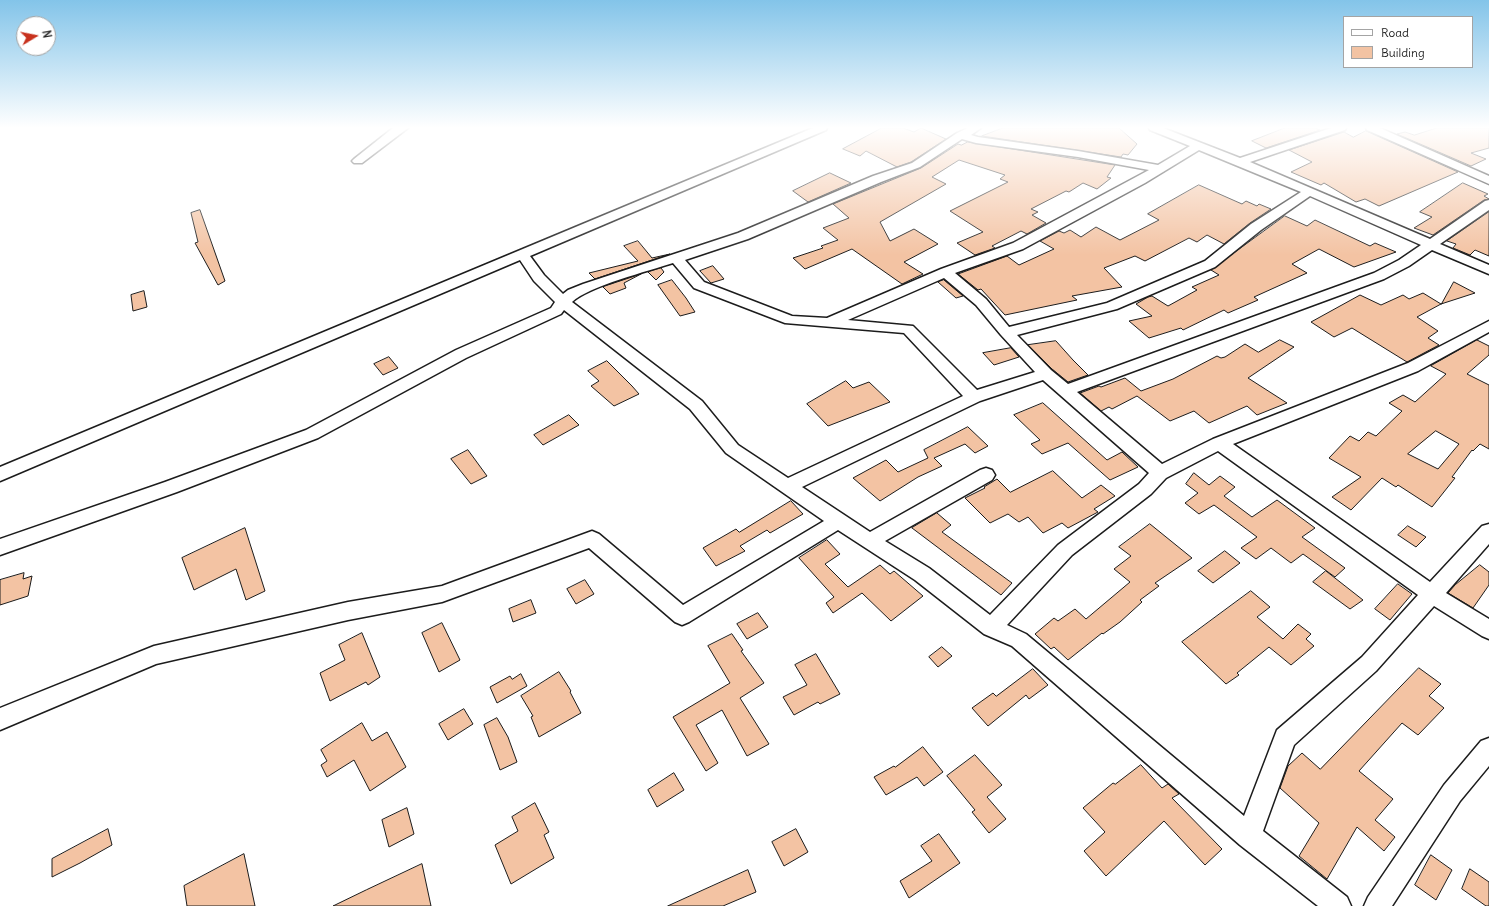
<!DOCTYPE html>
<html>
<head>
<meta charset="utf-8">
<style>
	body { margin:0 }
	#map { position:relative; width:1489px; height:906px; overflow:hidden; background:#fff; font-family:Delius,sans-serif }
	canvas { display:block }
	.legend { position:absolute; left:1343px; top:16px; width:130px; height:52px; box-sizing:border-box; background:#fff; border:1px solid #a4a4a4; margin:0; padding:5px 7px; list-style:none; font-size:12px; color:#1c1c1c }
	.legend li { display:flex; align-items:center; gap:8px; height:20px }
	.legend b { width:20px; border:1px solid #a4a4a4 }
	.north { position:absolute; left:16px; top:16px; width:40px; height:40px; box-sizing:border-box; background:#fff; border:1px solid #a4a4a4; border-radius:50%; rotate:80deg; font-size:11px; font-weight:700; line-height:16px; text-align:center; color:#1c1c1c }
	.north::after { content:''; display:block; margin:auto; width:14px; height:18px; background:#c8321e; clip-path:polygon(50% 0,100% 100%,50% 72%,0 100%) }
</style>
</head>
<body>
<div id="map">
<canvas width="1489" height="906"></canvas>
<ul class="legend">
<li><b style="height:5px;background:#fff"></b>Road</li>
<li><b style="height:11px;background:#f3c3a3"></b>Building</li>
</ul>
<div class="north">N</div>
</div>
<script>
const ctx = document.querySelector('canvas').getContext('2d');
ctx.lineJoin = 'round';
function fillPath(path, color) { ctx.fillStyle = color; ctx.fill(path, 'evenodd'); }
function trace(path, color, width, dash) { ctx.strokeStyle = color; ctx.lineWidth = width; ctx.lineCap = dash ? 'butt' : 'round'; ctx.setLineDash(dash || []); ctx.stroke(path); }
const building = new Path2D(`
	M882,128h21l11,4 7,-4 25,11 -35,23 -14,5 -31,-16 -6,5 -17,-7z
	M1003,128h116l18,16 -9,11 -5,-1 -2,3 -139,-21z
	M1285,128h30l5,2 -54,18 -14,-7z
	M1437,128h52v20l-18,5 15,6 -15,7 -74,-32 8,-2 9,3z
	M1366,131l92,41 -79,34 -14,-7 -9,3 -32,-19 -3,2 -30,-13 21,-10 -23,-12 55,-18 9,5z
	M968,142l147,23 -8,12 4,1 -14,11 -14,-6 -14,9 -3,-1 -35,18 7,3 -6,3 14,8 -19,11 -6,-3 -29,15 3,2 -20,7 -18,-12 26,-11 -33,-21 58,-29 -8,-3 5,-4 -46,-15 -27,17 14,7 -66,38 10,19 24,-12 24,15 -34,18 19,12 -21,10 -50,-35 -47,20 -12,-11 30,-10 -2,-2 17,-6 -15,-12 26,-10 -16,-14 88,-36 37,-24 3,1z
	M830,173l21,10 -43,19 -15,-11z
	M1463,183l25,11 -4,2 5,3 -5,1 -51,35 -19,-7 18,-11 -12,-5z
	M1199,185l43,19 4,-3 11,5 2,-2 12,5 -21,14 -26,21 -17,-9 -10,7 -8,-4 -44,23 -10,-5 -31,12 18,19 -50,9 5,4 -72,15 -24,-26 -3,1 -20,-16 49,-18 12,9 35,-16 -14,-8 19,-10 5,2 6,-3 11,7 15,-10 24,13 39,-20 -11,-6z
	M200,210l25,71 -7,4 -23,-42 3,-1 -7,-29z
	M1489,212v44l-14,-6 -5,5 -17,-7 3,-4 -9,-3z
	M1285,216l22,10 8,-6 55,26 5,-3 21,9 -42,15 -35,-18 -27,15 15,9 -53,24 4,3 -30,13 -4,-3 -41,20 -2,-2 -32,10 -20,-17 23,-5 -16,-12 12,-7 4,-1 16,10 29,-16 -5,-3 27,-12 -8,-5z
	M638,241l14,17 18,-4 -75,25 -6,-6 49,-12 -14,-15z
	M713,266l11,13 -13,4 -11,-12z
	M661,268l3,4 -8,8 -8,-8z
	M641,274l-17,9 2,5 -16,6 -7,-7z
	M672,280l14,18 9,14 -15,4 -22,-31z
	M944,280l19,16 -7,2 -18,-16z
	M1454,282l21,11 -34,11 -24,13 21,14 -10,7 11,7 -32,17 -55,-34 -18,9 -23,-15 49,-27 21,10 22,-10 6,4 14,-6 18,11z
	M144,291l3,16 -14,4 -2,-16z
	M1280,340l14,7 -46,31 39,25 -30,12 -10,-9 -38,17 -15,-12 -24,10 -33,-25 -25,13 -3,-2 -8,4 -21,-18 19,-7 2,1 24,-9 16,13 32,-12 44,-23 4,2 4,-1 20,-13 13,8z
	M1477,340l12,6v9l-22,19 22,11v64l-9,-5 -7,7 -1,-1 -20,27 3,1 -23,29 -34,-22 -2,2 -14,-9 -31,32 -19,-13 29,-20 -32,-19 21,-22 9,5 9,-9 8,4 26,-25 -13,-8 14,-8 12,7 31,-28 -15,-8zM1436,431l23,13 -21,25 -30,-15z
	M1056,341l17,19 15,15 -20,7 -16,-13 -24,-24z
	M1011,348l8,9 -25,8 -11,-12z
	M389,357l9,11 -15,7 -9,-11z
	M607,361l25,25 7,8 -25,12 -23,-20 8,-5 -11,-10z
	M846,381l7,7 16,-6 21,20 -62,24 -21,-22z
	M1043,403l64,57 15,-8 16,15 -28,13 -42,-37 -26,11 -11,-10 9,-4 -26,-25z
	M569,415l10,10 -36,20 -9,-10z
	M968,427l20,19 -13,7 -10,-9 -31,14 8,8 -24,11 -38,24 -27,-23 33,-18 12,12 30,-14 -4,-8z
	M468,450l19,26 -16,8 -20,-25z
	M1053,471l29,27 19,-13 14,11 -21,13 4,3 -30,16 -6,-5 -19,10 -15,-16 -9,5 -11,-8 -18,9 -25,-25 20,-10 -1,-1 13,-8 13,13z
	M1194,473l15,12 11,-9 15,11 -11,9 28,21 25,-17 38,28 -13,9 43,31 -10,9 -32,-23 -12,9 -20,-15 -15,11 -15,-11 16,-11 -43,-32 -15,9 -14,-11 13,-10 -12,-9z
	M791,501l12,13 -33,19 -3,-3 -27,16 5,5 -29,15 -13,-18 33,-19 3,3z
	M937,513l14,12 -9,7 70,51 -11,12 -89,-67z
	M1150,524l42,34 -37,25 4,3 -19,14 2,2 -22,20 -17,12 -1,-1 -34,27 -14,-13 -3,2 -16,-15 19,-16 4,3 17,-12 11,10 44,-37 -16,-13 17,-13 -12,-9z
	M1408,526l18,11 -10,10 -18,-12z
	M245,528l20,63 -19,9 -10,-31 -42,21 -12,-32z
	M827,540l13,14 -15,10 23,23 32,-22 10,9 4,-3 29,25 -32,25 -29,-28 -29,20 -7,-10 8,-6 -35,-39z
	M1225,551l15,12 -27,20 -15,-12z
	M1480,565l9,7v13l-16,23 -25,-15 7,-8z
	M1326,571l37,29 -13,9 -37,-27z
	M24,573l-1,6 9,-3 -4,20 -28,9v-25z
	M585,580l9,14 -18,10 -9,-15z
	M1398,584l14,10 -22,26 -15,-11z
	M1251,591l19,16 -13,10 26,22 15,-15 13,10 -5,5 8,7 -23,19 -22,-18 -32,26 2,2 -13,9 -44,-42z
	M531,600l5,13 -23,9 -4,-13z
	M758,613l10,14 -21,12 -10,-15z
	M442,623l18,37 -21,12 -17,-39z
	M362,633l18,44 -12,8 -2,-3 -36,19 -10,-28 25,-13 -6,-15z
	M732,634l11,16 -2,1 23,32 -24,15 29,46 -22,12 -25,-46 -26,15 22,38 -12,8 -33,-54 57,-34 -22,-37z
	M942,647l10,9 -14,11 -9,-10z
	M816,654l24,40 -20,10 -2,-2 -24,13 -11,-18 24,-12 -12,-20z
	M1419,668l22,16 -12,12 15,12 -26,27 -16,-12 -43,48 34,28 -18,21 20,17 -11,14 -27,-24 -30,52 -28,-23 20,-33 -39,-35 8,-22 14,-13 18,16z
	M1033,669l15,16 -19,14 -3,-4 -38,31 -16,-18 21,-15 3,3z
	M559,672l12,19 -1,1 11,21 -42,24 -8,-20 2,-1 -12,-20z
	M521,674l6,12 -30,17 -7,-16 20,-11 2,3z
	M464,709l9,15 -25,16 -9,-16z
	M497,718l11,19 9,25 -17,8 -16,-45z
	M362,723l10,18 15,-9 19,35 -36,24 -16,-31 -27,17 -6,-12 6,-4 -6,-11z
	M923,747l20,25 -19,14 -7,-9 -31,18 -12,-18 20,-11 1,1z
	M975,755l27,30 -15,12 19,22 -17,14 -17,-21 3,-2 -28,-34z
	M1141,765l21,23 6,-4 11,10 -7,4 50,51 -17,16 -41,-44 -58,55 -22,-25 21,-19 -22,-24 30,-25 2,1z
	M674,773l10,17 -27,17 -9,-17z
	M535,803l14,29 -5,3 10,23 -43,26 -16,-39 23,-14 -6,-14z
	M407,808l7,26 -25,13 -7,-27z
	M108,829l4,16 -32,18 -28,14v-18z
	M796,829l12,23 -24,14 -12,-24z
	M939,834l21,29 -51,35 -9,-17 32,-20 -11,-15z
	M244,854l11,52h-68l-3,-20z
	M1431,855l21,15 -16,30 -21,-15z
	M422,864l9,42h-98l33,-16z
	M1470,869l19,13v24h-3l-24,-17z
	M748,870l8,22 -33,14h-55z`);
const minor = new Path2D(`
	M393,128h15l-46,35h-8l-2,-2 2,-2z
	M813,128h14l-1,2 -296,126 14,19 19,19 5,-4 15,-6 155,-51 135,-57 39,-13 45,-30 11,-5h13l-10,7 7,2 100,14 80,14 32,-19 -40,-16 -1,-2h14l77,30 91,-30h15l-1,2 -95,32 180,77 55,-38 4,-1v10l-49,34 49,21v9l-57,-24 -23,16 -25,13 -307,113 85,72 51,-25 195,-76 81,-42v11l-71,39 -185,73 197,138 52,-56 7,-2v20l-43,49 43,26v20l-7,-3 -48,-30 -58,65 -82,74 -31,86 84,66 4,9h-33l-78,-61 -228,-199 -28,-12 -69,-54 -77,-50 -149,92 -7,3 -7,-3 -86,-74 -147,54 -94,18 -192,44 -156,66v-22l154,-62 194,-44 94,-16 150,-55 7,3 84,71 141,-84 -98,-68 -36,-44 -126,-99 -3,4 -95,44 -148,80 -141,54 -177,63v-16l165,-57 141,-52 150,-80 95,-42 4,-6 -21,-21 -14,-21 -520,221v-14zM962,139l14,4 102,14 71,13 -136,73 -72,26 -114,49 -35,-2 -88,-34 -19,-22 63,-21 133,-57 39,-15zM1199,150l102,42 -50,32 -46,37 -98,42 -98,24 -23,-28 -31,-26 68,-24 122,-66zM1310,196l111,49 -22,15 -25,13 -306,111 -17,-14 -34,-35 100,-26 98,-42 46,-37zM673,263l21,25 91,35 119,10 59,63 -175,82 -50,-33 -36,-44 -130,-99c17,-16 77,-31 101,-39zM944,278l32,27 25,30 34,37 -58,18 -64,-64 -65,-6zM1043,380l106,93 -10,11 -81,61 -68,70 -61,-47 -44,-27 107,-61 3,-5 -3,-5 -6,-2 -6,2 -110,62 -68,-45 178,-86zM1218,451l200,144 -56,62 -85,73 -33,86 -218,-182 -19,-9 65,-70 79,-61 15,-16z
	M1366,128h14l109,48v8l-122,-54z
	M1489,738v28l-29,35 -68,105h-28l4,-9 76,-112 37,-44z`);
fillPath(building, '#f3c3a3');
trace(building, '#1c1c1c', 1);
trace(minor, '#1c1c1c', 3);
fillPath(minor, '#fff');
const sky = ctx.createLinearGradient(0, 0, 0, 255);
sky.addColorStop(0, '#83c4e9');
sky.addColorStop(0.5, '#fff');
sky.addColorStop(1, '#ffffff00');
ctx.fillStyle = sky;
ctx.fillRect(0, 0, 1489, 255);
</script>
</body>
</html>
